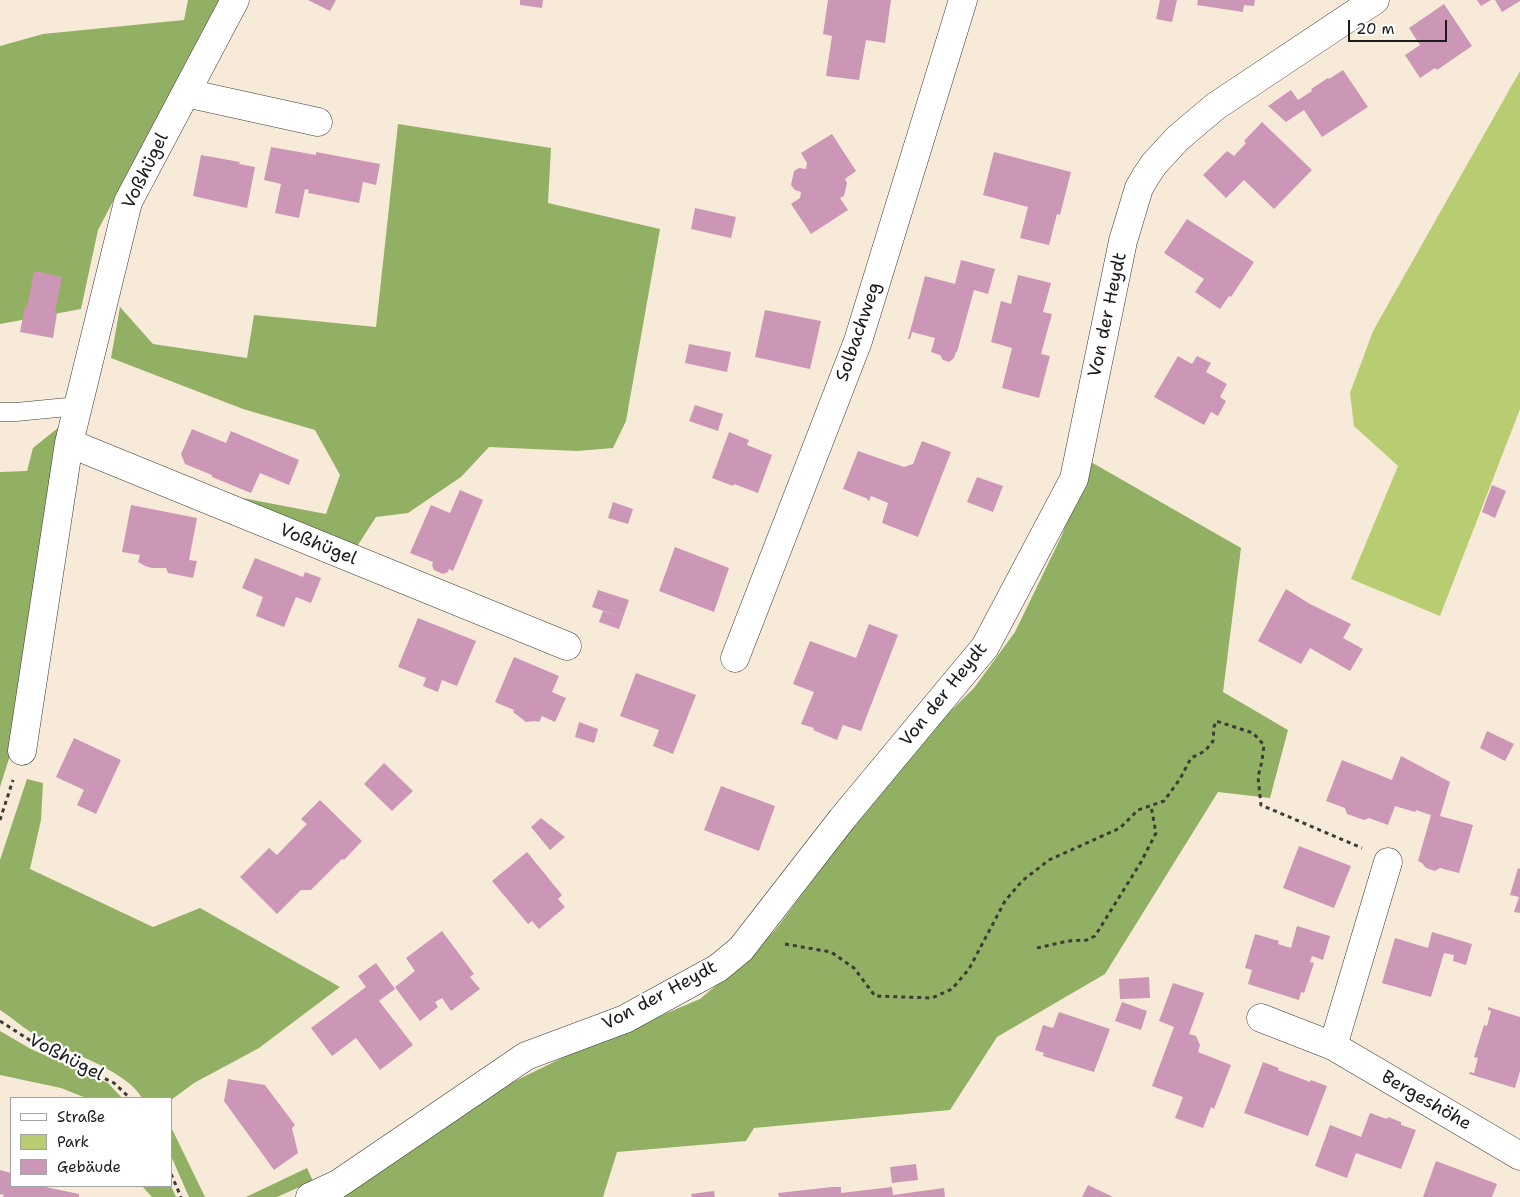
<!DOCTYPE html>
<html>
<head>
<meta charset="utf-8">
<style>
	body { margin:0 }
	#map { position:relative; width:1520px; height:1197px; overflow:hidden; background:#f8ead9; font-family:"Shantell Sans",sans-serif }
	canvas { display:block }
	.legend { position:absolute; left:10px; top:1097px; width:162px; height:90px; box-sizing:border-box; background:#fff; border:1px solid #a4a4a4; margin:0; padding:6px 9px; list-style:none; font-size:15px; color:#1c1c1c }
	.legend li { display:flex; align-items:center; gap:10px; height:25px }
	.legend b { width:25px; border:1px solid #a4a4a4 }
	.scale { position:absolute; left:1348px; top:20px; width:99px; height:22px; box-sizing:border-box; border:2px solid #1c1c1c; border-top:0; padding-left:6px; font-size:15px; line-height:18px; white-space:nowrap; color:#1c1c1c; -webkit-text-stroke:4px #fff; paint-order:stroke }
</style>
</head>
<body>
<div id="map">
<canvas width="1520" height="1197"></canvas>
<ul class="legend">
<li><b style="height:6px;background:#fff"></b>Straße</li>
<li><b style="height:14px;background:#b8cd71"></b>Park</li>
<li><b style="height:14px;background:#cc97b6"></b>Gebäude</li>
</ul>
<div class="scale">20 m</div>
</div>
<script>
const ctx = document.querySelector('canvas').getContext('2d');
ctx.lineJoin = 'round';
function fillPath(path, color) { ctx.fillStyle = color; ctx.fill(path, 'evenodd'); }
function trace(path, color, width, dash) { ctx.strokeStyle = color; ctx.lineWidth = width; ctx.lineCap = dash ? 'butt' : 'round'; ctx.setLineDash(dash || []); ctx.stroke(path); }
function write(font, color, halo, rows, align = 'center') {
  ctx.font = font + ' "Shantell Sans",sans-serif'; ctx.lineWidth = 4.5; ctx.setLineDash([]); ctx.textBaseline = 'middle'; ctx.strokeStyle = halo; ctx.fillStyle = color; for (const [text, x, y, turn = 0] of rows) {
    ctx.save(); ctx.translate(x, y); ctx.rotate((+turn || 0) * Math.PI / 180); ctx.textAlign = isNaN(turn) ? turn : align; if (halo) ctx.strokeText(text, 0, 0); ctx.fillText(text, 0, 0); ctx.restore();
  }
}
const green = new Path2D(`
	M1520,71v338l-80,207 -89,-37 47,-113 -44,-40 -4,-33 23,-62z`);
const forest = new Path2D(`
	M188,0h36l-19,37 -38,62 -69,131 -17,79 -81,15v-278l43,-12 141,-14z
	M398,124l153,24 -3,55 112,26 -34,192 -13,27 -36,3 -88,-4 -28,30 -53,36 -32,4 -20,31 -124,-52 94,18 14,-39 -25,-45 -72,-21 -132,-51 9,-51 33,37 94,14 7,-43 122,12z
	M64,423l-51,323 -13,41v-315l27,-1 6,-23z
	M1091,462l150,86 -18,144 65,38 -18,68 -52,-6 -113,182 -108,63 -47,73 -196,18 -8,13 -129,11 -14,45h-262l168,-113 61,-30 130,-55 51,-43 25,-27 58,-77 36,-57 52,-56 52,-51 41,-56 47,-97 19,-53z
	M27,779l16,4 -2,37 -11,49 123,58 47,-19 140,79 -81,61 -65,35 -23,17v-2h-29c-16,-29 -81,-48 -110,-65 -11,-7 -21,-16 -32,-23v-150z
	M0,1031l31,18 77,34 14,15h-36l-25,-10 -61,-13z
	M171,1127l34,70h-16l-18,-41z
	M307,1168l6,13 -36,16h-31z
	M142,1186h29l5,11h-24z`);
const building = new Path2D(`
	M308,0h28l-6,11z
	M520,0h23l-1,8 -22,-3z
	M828,0h63l-6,43 -19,-3 -7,40 -33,-4 6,-40 -9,-2z
	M1160,0h17l-5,22 -16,-3z
	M1198,0h57l-1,6 -10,-1 -1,7 -46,-7z
	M1477,0h14l-10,6z
	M1495,0h25v1l-18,11z
	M1444,4l28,42 -35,24 -2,-2 -15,10 -15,-23 15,-10 -11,-17z
	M1343,70l25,37 -46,30 -18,-27 -18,12 -18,-16 23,-16 7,10 14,-9 -1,-2 17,-11 1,1z
	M1262,122l50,48 -38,39 -30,-29 -18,18 -23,-23 24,-24 7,5 12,-13 -2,-2z
	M832,134l24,37 -11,8 2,4 -3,13 -4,2 8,12 -37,24 -20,-30 9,-6 1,-6 -6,-2 -4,-5 3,-14 5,-3 7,1 1,-6 -6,-10z
	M271,147l45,8v-3l64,12 -4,21 -13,-3 -4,21 -51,-10 1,-3 -4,-1 -6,29 -24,-5 6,-29 -17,-4z
	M994,152l77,20 -11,43 -3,-1 -8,31 -29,-7 8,-31 -45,-12z
	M201,155l39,7 -1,2 16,3 -8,41 -54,-12z
	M695,208l41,9 -5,21 -40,-9z
	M1187,219l67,43 -23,35 -2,-1 -9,13 -25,-17 9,-13 -40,-26z
	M961,260l34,9 -7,25 -14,-4 -17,62h-1l-2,6 -5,4 -6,-2 -3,-5 -9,-3 4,-14 -23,-6 -2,7h-2l17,-63 30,8z
	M34,271l28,6 -7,35 2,1 -4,25 -33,-6 5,-26 2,1z
	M1018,275l33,8 -8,29 9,2 -11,40 9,2 -11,42 -37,-10 10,-40 -21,-6 10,-41 10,3z
	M765,310l56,11 -11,48 -55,-12z
	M689,344l42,8 -4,20 -42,-9z
	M1178,356l14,8 5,-8 14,7 -5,9 21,12 -7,13 6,4 -8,15 -7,-4 -7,13 -50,-28z
	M695,405l28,9 -5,17 -29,-10z
	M192,429l34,14 5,-12 68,29 -10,25 -29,-12 -9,20 -39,-16v-2l-27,-11 -4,-10z
	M729,432l20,8 -2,5 25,10 -14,38 -24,-9 -1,2 -21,-8z
	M922,441l29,11 -33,85 -36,-14 6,-20 -17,-7 -2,5 -2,-1 1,-1 -25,-10 15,-38 46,16 9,-3z
	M977,477l26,9 -10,26 -26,-10z
	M1492,485l14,6 -11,27 -13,-6z
	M460,490l23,10 -30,71 -4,-2 -1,3 -5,2 -9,-4 -2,-5 1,-3 -23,-9 21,-48 19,8z
	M613,502l20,7 -5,15 -20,-6z
	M131,505l66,13 -8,42 8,1 -4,17 -25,-5 -2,-5h-14l-7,-2 -7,-4 2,-7 -18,-3z
	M675,547l54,21 -15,44 -55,-21z
	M255,558l48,19 2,-5 16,6 -10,25 -15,-6 -12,30 -28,-11 7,-19 -21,-9z
	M1286,589l24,15 41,20 -8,14 20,11 -13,22 -40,-23 -9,16 -43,-23z
	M598,590l31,10 -10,29 -20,-7 4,-11 16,5 -27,-9z
	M418,618l58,23 -19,45 -15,-6 -4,12 -15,-6 3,-8 -28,-11z
	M869,624l29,11 -37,96 -18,-6 -6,15 -24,-10 1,-2 -13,-4 13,-32 -21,-8 17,-43 46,17z
	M514,657l45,19 -7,16 14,6 -11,24 -13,-6 -3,6 -4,-1 -9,1 -13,-10 1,-2 -19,-8z
	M636,673l60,22 -23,59 -20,-8 6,-16 -39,-14z
	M579,722l19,7 -4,14 -19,-6z
	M1487,731l27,13 -9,17 -25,-13z
	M74,738l47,22 -25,54 -19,-9 7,-15 -28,-13z
	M1401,756l49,26 -10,34 33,9 -14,48 -19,-5 -5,3 -9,-3 -4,-5 -4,-2 13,-46 -15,-5 -1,2 -20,-6 -7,19 -19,-7 -5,2 -17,-6 -2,-6 -19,-7 16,-41 50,20z
	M384,763l29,28 -21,20 -28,-27z
	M721,786l54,20 -16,45 -55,-21z
	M320,800l42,41 -18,19 -2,-1 -31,31h-10l-24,24 -37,-37 29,-29 8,7 30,-31 -6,-5z
	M541,818l24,19 -15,13 -19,-23z
	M1299,846l52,20 -17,42 -51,-20z
	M527,852l35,43 -4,4 7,8 -26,22 -7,-8 -4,3 -36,-43z
	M1518,868l2,1v44l-6,-1 5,-15 -9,-2z
	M1297,926l33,10 -7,24 -11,-4 -2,6 4,1 -10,30 -3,-1 -2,8 -51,-16 4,-14 -7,-2 10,-34 24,7 -1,3 13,4z
	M442,931l32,43 -4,3 10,12 -29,22 -9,-13 -7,4 3,5 -18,14 -25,-34 20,-16 -9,-13z
	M1432,932l40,12 -6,21 -13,-4 1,-6 -10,-2 -13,44 -49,-14 13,-45 33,10z
	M376,963l19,26 -16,12 34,44 -33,25 -24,-32 -24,18 -21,-28 55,-41 -8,-11z
	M1149,977l1,21 -30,1 -1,-20z
	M1173,983l31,10 -15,41 7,2 4,9 -2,7 33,13 -17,44 -3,-2 -8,21 -28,-10 8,-21 -31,-11 22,-59 -15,-6z
	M1122,1002l25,9 -6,19 -26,-9z
	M1488,1007l32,10v54l-5,17 -46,-14 1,-2 4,1 4,-15 -4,-1 10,-32 3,1 4,-15 -3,-1z
	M1059,1012l51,17 -16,43 -51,-16 1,-3 -9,-3 8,-25 10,3z
	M1263,1062l16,6 -1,2 32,12 1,-2 16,6 -19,50 -64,-23z
	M228,1079l37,6 30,40 -3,3 6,25 -24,17 -50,-69z
	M1370,1113l17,6 1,-2 13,5v3l15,5 -15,39 -45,-16 -9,25 -32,-12 15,-41 31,12z
	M1436,1161l61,23 -5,13h-69z
	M916,1164l2,16 -26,3 -2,-16z
	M0,1170l11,3v13h30l38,8v3h-76l1,-2 -4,-1z
	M1088,1185l25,12h-31z
	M832,1187h9v6l51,-6 1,8 51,-7 1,9h-166l-1,-4z
	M714,1191l1,6h-23l-1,-3z`);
const path = new Path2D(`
	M0,820l13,-40
	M785,944l46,8 23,16 21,28 57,2 20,-9 17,-20 36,-68 17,-20 27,-21 71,-32 18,-18 26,-9 16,-22 11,-21 14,-7 8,-10 1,-14 2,-6 37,12 11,12 -2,16 -4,16 3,28 101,43
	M1037,948l31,-7 19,-1 8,-4 46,-74 15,-29 -5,-27
	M0,1021l45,29 69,33 16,15
	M171,1174l10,23`);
const service = new Path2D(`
	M0,412h16l62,-6`);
const minor = new Path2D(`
	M186,93l132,29
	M69,443l498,203
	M735,658l123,-317 105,-341
	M22,751l47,-308 59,-241 107,-202
	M1388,862l-55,184 187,110
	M1261,1018l72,28
	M310,1197l28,-13 188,-128 99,-37 93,-51 23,-19 101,-130 143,-172 89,-168 49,-238 16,-53 7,-12 8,-12 24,-26 38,-32 159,-106`);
const streetNames = [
	["Voßhügel",146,171,-64],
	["Von der Heydt",1108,315,-78],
	["Solbachweg",859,332,-71],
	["Voßhügel",318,545,22],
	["Von der Heydt",944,695,-51],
	["Von der Heydt",660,996,-28],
	["Voßhügel",66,1058,27],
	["Bergeshöhe",1426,1101,30]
];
fillPath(green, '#b8cd71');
fillPath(forest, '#92b063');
fillPath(building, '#cc97b6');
trace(service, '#3d3b38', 19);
trace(minor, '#3d3b38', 29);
trace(path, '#3d3b38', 3, [4, 4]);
trace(service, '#fff', 18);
trace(minor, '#fff', 28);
write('18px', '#1c1c1c', '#fff', streetNames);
</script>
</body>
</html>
